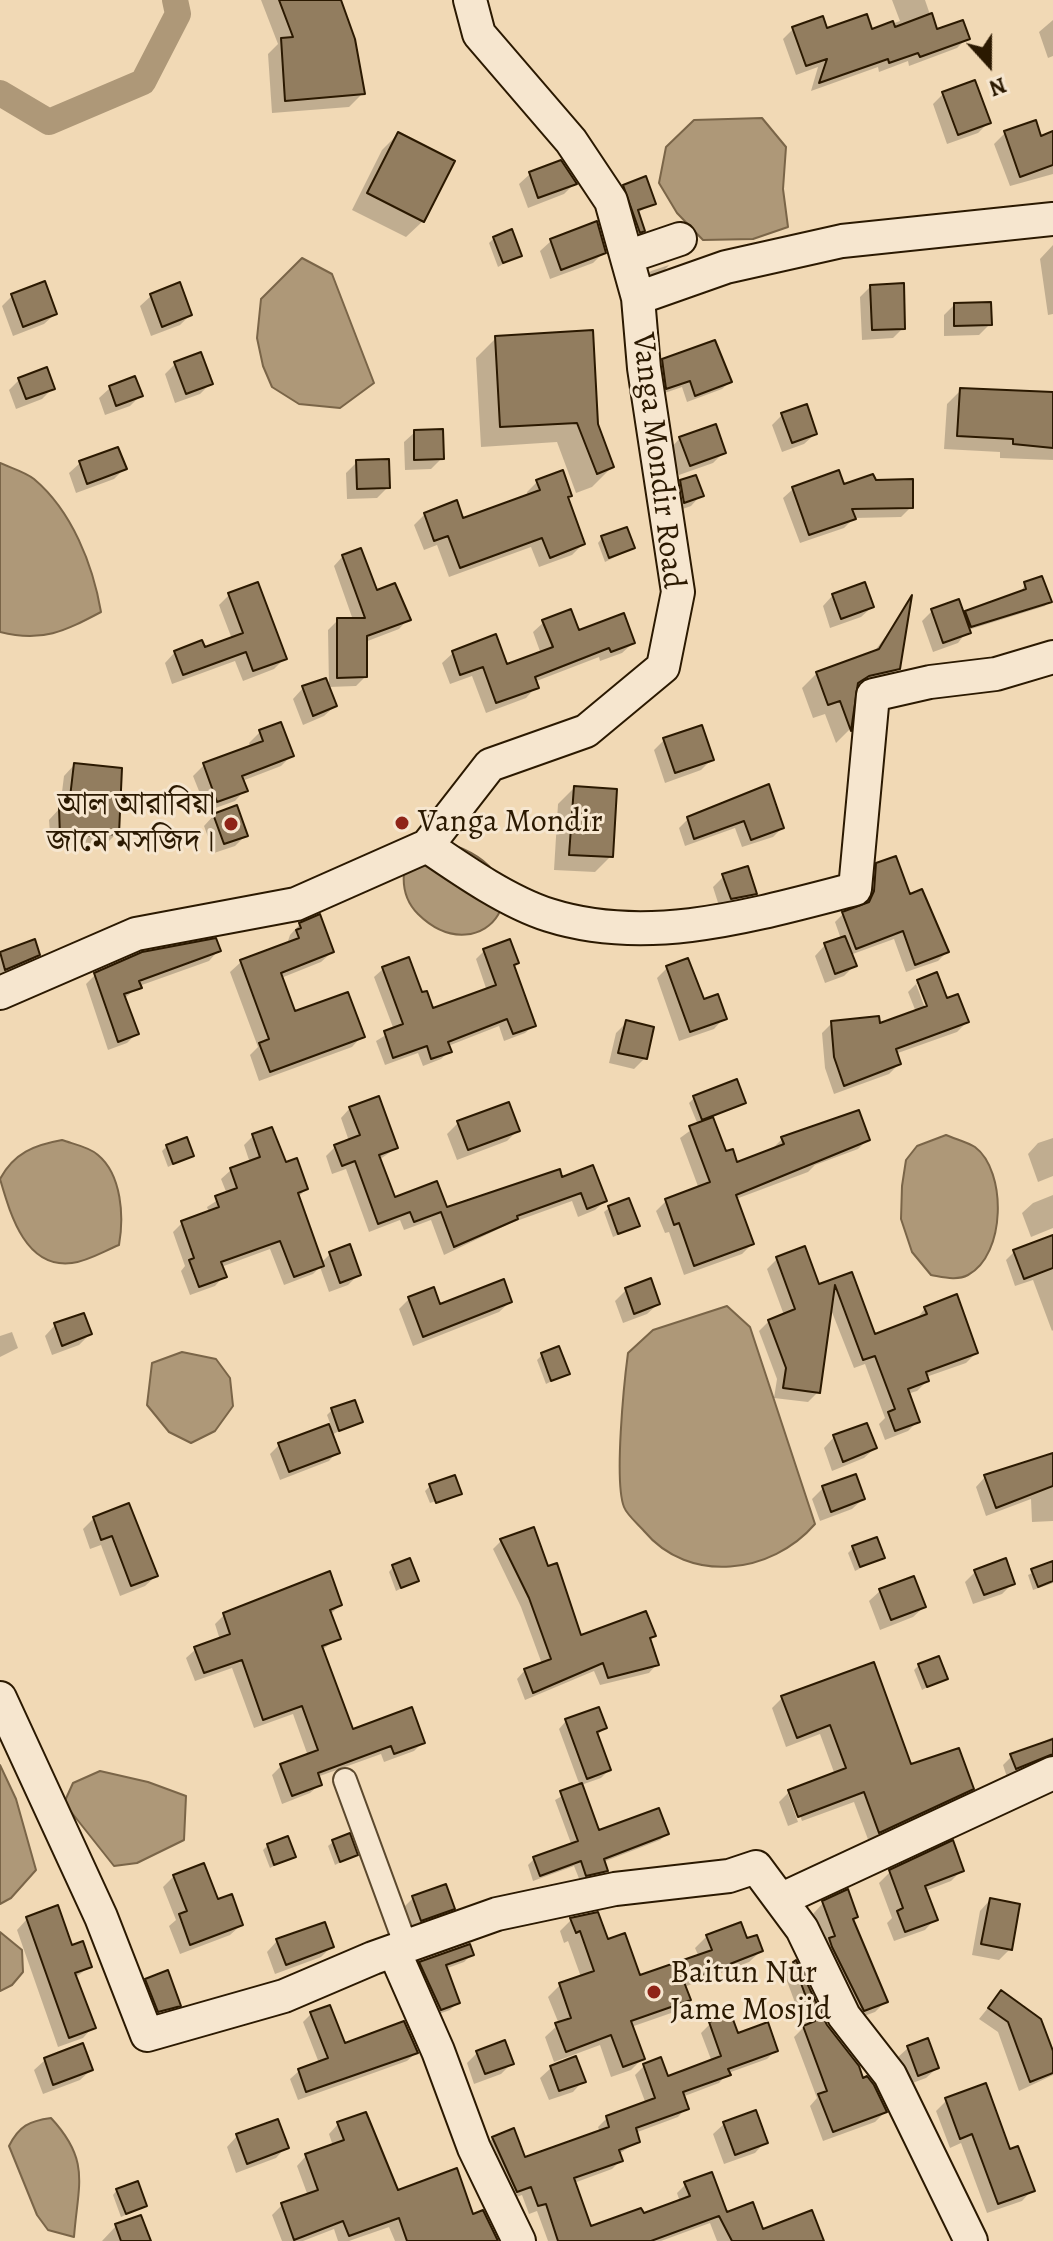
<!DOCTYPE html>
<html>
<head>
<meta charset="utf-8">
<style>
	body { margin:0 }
	#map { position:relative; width:1053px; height:2241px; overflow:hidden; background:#f1d9b5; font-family:Alegreya,serif }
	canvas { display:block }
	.north { position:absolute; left:949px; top:24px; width:80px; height:80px; -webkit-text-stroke:6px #f6e6cf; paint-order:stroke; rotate:159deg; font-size:22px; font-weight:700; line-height:32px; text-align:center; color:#2b1901 }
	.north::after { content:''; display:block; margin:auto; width:28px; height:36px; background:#2b1901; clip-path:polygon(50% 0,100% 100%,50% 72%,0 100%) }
</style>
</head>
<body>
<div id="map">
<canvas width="1053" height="2241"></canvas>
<div class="north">N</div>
</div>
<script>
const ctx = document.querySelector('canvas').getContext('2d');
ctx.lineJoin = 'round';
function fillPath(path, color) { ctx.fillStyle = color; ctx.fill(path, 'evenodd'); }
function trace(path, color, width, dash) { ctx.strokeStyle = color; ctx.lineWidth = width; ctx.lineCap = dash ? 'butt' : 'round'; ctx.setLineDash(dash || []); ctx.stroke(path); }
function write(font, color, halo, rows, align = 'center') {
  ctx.font = font + ' Alegreya,"Noto Serif Bengali",serif'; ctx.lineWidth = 6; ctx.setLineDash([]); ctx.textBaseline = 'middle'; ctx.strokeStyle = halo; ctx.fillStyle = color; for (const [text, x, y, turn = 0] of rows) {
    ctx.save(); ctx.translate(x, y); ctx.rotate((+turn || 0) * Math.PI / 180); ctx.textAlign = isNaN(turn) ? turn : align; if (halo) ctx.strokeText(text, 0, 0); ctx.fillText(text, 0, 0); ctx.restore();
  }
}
const water = new Path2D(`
	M762,118l24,29 -3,42 5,38 -35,12 -50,1 -26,-27 -18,-30 7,-36 28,-27z
	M302,258l30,16 42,109 -34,25 -41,-4 -27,-17 -9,-21 -6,-28 4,-39z
	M0,463c11,5 25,9 34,16 38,32 59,86 67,133 -36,19 -59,31 -101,20z
	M444,842c114,34 39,136 -26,72 -16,-16 -17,-36 -11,-57z
	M946,1135c9,4 21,7 29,12 32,24 31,108 -7,128 -11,6 -25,2 -37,0l-19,-23 -11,-33 1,-33 4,-26 11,-14z
	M62,1140c11,4 28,7 36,15 24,20 26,62 21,90 -15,6 -31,16 -47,18 -47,6 -62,-50 -72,-84 14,-26 34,-34 62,-39z
	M727,1306l23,21 65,197c-43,50 -126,61 -171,7 -6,-7 -17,-16 -20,-24 -10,-25 0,-124 4,-154l25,-23z
	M182,1352l34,7 14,19 3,28 -18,25 -24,12 -22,-11 -22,-27 5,-42z
	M0,1765l16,34 20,71 -25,28 -11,6z
	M100,1771l48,11 38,14 -2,44 -47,23 -23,3 -50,-63 9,-20z
	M0,1932l22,18 1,22 -11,13 -12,6z
	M51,2118c40,43 27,66 23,119l-26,-7 -11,-15 -28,-69c10,-20 20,-25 42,-28z`);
const shadow = new Path2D(`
	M261,0h78l24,93 -14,14 -77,6 -4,-59 10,-10z
	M892,0h33l11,32 31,6 -10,10 -48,18 -1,-5 -29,11 -1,-5 -67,24 7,-24 -22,8 -13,-36 10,-10 78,2 29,-10z
	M1053,20v36l-5,2 -9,-26z
	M943,94l46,28 -11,11 -31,11 -14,-40z
	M1005,133l35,5 13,-5v41l-43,12 -16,-42z
	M398,134l25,87 -17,16 -54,-27 30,-60z
	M530,174l44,10 -10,10 -36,14 -9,-24z
	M626,186l28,17 -17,10 6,17 -8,6 -15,-44 2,-3 11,30 3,-4z
	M596,224l8,28 -11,11 -43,16 -10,-28 11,-10z
	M494,238l25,17 -21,12 -9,-24z
	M1053,245v69l-5,1 -8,-56z
	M669,265l-10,11 -19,6 11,-11z
	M870,287l33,41 -10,10 -31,2 -2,-43z
	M13,295l42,19 -11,10 -31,12 -11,-30z
	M151,296l39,19 -10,10 -29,11 -11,-30z
	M954,305l36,19 -11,11 -35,1v-21z
	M496,338l100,86 16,43 -20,20 -16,6 -19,-51 -76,5 -5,-89z
	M663,361l67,21 -8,7 -35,13 -5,-15 -23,8 -3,-27z
	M175,364l36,19 -11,11 -25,9 -10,-29z
	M20,379l32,10 -10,10 -26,10 -7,-19z
	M110,388l30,8 -10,10 -25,9 -6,-17z
	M961,390l92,5v65l-53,-2v-6l-56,-3 3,-45z
	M782,415l33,19 -11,10 -22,8 -10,-27z
	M415,432l27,26 -11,11 -26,1 -1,-28z
	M680,438l44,14 -11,11 -34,12 -9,-26z
	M357,462l31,25 -11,11 -30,1 -1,-26z
	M80,463l44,6 -10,10 -38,14 -7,-20z
	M537,482l33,13 -4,4 17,45 -11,11 -33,12 -8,-20 -82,30 -12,-32 -13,5 -10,-25 11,-11 37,6 66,-24 -1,-4z
	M681,482l20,13 -10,11 -17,6 -3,-19z
	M874,482l37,25 -10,10 -47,1 -10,10 -44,15 -17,-45 10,-9z
	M602,538l31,10 -28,14 -7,-19z
	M343,556l33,36 32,27 -9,10 -34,13v35l-9,9 -27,1 -1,-57 10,-10h15l-19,-54z
	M1025,584l24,17 -4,5 -77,24 -10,13 -25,9 -11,-31 10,-10 31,4 58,-23z
	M229,595l55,64 -10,10 -31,12 -8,-20 -63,23 -7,-21 10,-11 28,-2 29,-11 -13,-34z
	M833,595l39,12 -11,10 -31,11 -7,-22z
	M911,602l-13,66 -15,15 -28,7 -6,40 -13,13 -11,-29 -12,4 -11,-30 15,-15 57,-21z
	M544,622l34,11 55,10 -11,10 -22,8 -1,-4 -65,25 2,5 -10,11 -40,15 -14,-37 -22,8 -8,-21 11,-10 53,14 35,-13 -8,-22z
	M303,688l32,18 -11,10 -21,9 -10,-26z
	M260,732l31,24 -10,10 -39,15 3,9 -10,11 -28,10 -14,-35 11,-11 47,-17 -2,-5z
	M664,740l48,19 -11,11 -36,13 -11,-33z
	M74,765l43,68 -10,10 -56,4 -2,-27 11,-12 4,-32z
	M574,788l37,68 -16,16 -41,-2 4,-66z
	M730,804l52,24 -9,9 -31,10 -7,-19 -50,18 -6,-18 9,-9z
	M214,815l32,20 -11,11 -21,7 -10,-27z
	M878,865l30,32 39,55 -9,9 -32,11 -12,-33 -44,16 4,11 -10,10 -19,7 -10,-27 10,-11 16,-6 -6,-17 8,-8 20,-8 5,-32z
	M724,876l31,17 -11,11 -24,5 -7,-22z
	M300,924l32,28 -11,10 -40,16 13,36 68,22 -10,11 -93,34 -9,-26 8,-8 -28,-75 11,-10 46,-18 3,-9z
	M33,942l5,12 -11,11 -27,12v-23z
	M218,951l-9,10 -70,25 -15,13 13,34 -10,10 -19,7 -22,-66 10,-10z
	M484,951l33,11 -5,5 22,58 -9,8 -21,8 -5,-15 -51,20 2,5 -9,8 -18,7 -5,-13 -33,12 -9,-24 18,-11 -20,-53 9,-8 38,26 11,16 55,-20 -11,-32z
	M668,967l56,51 -10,11 -35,12 -22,-63z
	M918,982l28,19 21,21 -10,10 -62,22 4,10 -10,10 -55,20 -9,-26 -3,-35 10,-10 46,2 38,-13 -8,-20zM916,984h5l11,30 -4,2z
	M626,1023l19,35 -11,11 -25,-6 7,-30z
	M694,1098l50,4 -33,16 13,36 12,11 36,-16 10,-10h86l-10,10 -43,16 -7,7 -72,27 16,45 -10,10 -58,21 -15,-43 -4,1 -9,-22 10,-10 33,-12 -19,-51 18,-13 -9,-22z
	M350,1108l46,40 -17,12 15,39 52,11 115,-30 44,21 -10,9 -17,7 -6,-16 -61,22 -67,32 -13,-35 -27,10 -4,-10 -31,12 -23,-63 -14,5 -6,-18 9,-9 14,-6 -8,-23z
	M458,1123l60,7 -11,11 -50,19 -10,-26z
	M253,1136l53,53 -9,9 24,65 9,-9 29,20 -11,11 -19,7 -9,-25 -7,7 -29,11 -14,-36 -49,18 3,9 -9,10 -25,9 -9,-24 4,-5 -12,-34 9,-9 27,-10 -2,-6 20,-13 -6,-15 10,-9 19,-7 -6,-18z
	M1053,1138v38l-15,6 -10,-28 10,-11z
	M167,1146l25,9 -24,12 -6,-16z
	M1053,1195v33l-22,9 -9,-24 11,-10z
	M609,1208l29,18 -25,11 -9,-25z
	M1053,1250v80l-1,1 -19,-51 -18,6 -9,-26 8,-8z
	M777,1259l41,28 33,-13 23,62 42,-16 9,-12 51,45 -10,10 -40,14 1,4 -10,10 -10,3 11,27 -10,10 -23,9 -6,-16 6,-6 -20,-54 -11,4 -24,-61 -12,85 -10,10 -34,-4 3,-19 -18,-48 10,-10 15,-6 -17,-46z
	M650,1281l8,23 -11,10 -24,9 -8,-22 11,-11z
	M409,1299l29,7 72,-4 -11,10 -86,34 -14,-37z
	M55,1325l35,9 -11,11 -27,10 -7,-19z
	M12,1332l6,16 -18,9v-21z
	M542,1355l26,18 -22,11 -9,-24z
	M332,1410l29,11 -30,14 6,17 -8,9 -49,19 -10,-26 9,-9 52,-19 -4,-11z
	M834,1437l41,11 -11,10 -32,13 -8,-23z
	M1053,1456v65l-21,1 -1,-23 -45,17 -10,-29 9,-10z
	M430,1486l29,7 -29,10 -5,-12z
	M823,1488l40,11 -11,10 -32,12 -8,-22z
	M94,1518l62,58 -11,10 -25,10 -19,-51 -11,4 -7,-20z
	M501,1541l46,27 33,70 73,-3 -5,5 9,24 -8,9 -49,12 -6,-14 -69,29 -8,-21 8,-9 17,-6 -21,-57 -28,-58z
	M853,1548l30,9 -28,14 -7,-18z
	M1053,1563v20l-20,7 -5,-15z
	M393,1567l23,14 -20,10 -7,-19z
	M976,1571l37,12 -11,11 -29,10 -8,-22z
	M880,1591l44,16 -11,10 -33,13 -11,-29z
	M340,1605l-10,10 8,23 -16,12 30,81 71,11 -9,9 -30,11 -3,-8 -64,23 3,7 -10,9 -28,11 -10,-29 9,-9 27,-10 -15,-42 -39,14 -22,-60 -37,13 -9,-23 10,-9 24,-9 -5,-16 9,-9z
	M919,1665l26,13 -23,12 -8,-20z
	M782,1698l128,68 62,22 -10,10 -93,44 -15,-40 -52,19 -10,-27h-4l10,28 -10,4 -9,-24 10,-10 46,-17 -15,-41 -34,13 -14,-39z
	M566,1721l39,7 -9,8 13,34 -8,8 -20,7 17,47 69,2 -7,6 -57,22 3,8 -6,7 -20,4 -6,-15 -41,15 -5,-16 6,-6 38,-13 -17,-46 25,-14 -21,-57z
	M1053,1737v29l-18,-2 -28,13 -4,-12 9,-9z
	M333,1842l22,13 -20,10 -7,-19z
	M268,1845l26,11 -24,12 -7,-18z
	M962,1870l-11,11 -26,10 10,28 -10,11 -31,11 -7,-18 5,-5 -13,-35 11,-11z
	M174,1876l42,26 25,23 -11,10 -50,19 -11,-28 7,-6 -13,-33z
	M413,1898l40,10 -11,11 -32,11 -8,-21z
	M990,1900l20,49 -11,11 -27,-5 8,-44z
	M823,1903l33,13 -4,4 34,81 -11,11 -22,8 -40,-106z
	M27,1919l44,28 19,19 -15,12 18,49 -10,11 -25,9 -41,-117z
	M571,1920l35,22 33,36 60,-21 -4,-9 12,-12 54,15 -12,11 -65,25 4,12 -11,12 -46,16 12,31 -12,12 -20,7 -11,-32 -46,17 -9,-25 14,-13 -11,-27 12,-12 21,-8 -13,-36 -4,2 -4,-12z
	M277,1941l55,5 -11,11 -46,17 -8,-22z
	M471,1955l-7,7 -19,7 13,33 -8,8 -17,6 -20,-45 8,-8z
	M794,1963l31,63 60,86 -10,10 -52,19 -13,-35 7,-8 -23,-61 10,-10 -20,-54z
	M147,1980l31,25 -10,11 -20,5 -12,-30zM168,2007v4l-19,6 -1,-4z
	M1001,1992l52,64v19l-34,16 -21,-59 -19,-13z
	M311,2014l33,31 72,8 -9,8 -109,39 -8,-21 9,-8 20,-8 -16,-41z
	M710,2024l66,26 -9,9 -39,14 -9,10 -37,14 4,11 -8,9 -43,16 3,8 -19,13 2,6 -9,9 -38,14 16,46 90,-27 -3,-9 9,-9 40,30 26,-10 13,27 57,10h-105l-7,-18 -49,18h-113l-11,-30 -8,3 -7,-19 -14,5 -24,-53 9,-9 30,22 77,-28 -2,-5 9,-9 39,-14 -11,-29 9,-9 23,12 45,-16 -11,-29z
	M908,2048l29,20 -11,10 -19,7 -10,-27z
	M477,2053l35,10 -11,11 -27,10 -7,-21z
	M45,2060l46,10 -11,10 -37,14 -9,-24z
	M551,2068l32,13 -10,11 -24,8 -9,-22z
	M947,2100l62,52 23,38 -10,11 -35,12 -26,-70 -11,5 -14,-37z
	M338,2124l59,68 75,24 24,25h-101l-6,-14 -40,14h-11l-4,-12 -31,12h-21l-10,-26 10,-10 26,-9 -11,-30 9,-10 27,-10 -4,-12z
	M724,2124l41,18 -10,11 -31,11 -11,-30z
	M237,2136l49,11 -10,11 -40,15 -9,-26z
	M117,2190l28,16 -24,11 -8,-22z
	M116,2226l33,15h-47z`);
const canal = new Path2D(`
	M0,93l49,29 94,-40 35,-68 -3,-14`);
const building = new Path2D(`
	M279,0h62l14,39 10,55 -80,7 -4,-63 12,-1z
	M932,13l5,16 26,-9 7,19 -50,18 -2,-4 -29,10 -1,-4 -69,24 8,-24 -21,7 -14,-39 31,-11 4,12 40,-14 5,15 21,-8 2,6z
	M975,80l16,43 -33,12 -16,-43z
	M1036,120l5,16 12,-5v34l-33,12 -16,-46z
	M398,132l57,29 -31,61 -57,-29z
	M561,160l16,24 -39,14 -9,-26z
	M646,176l10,28 -18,6 7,21 -5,2 -17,-48z
	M597,221l9,32 -45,17 -11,-31z
	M512,229l10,27 -19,7 -10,-26z
	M45,281l12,33 -34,13 -12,-33z
	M180,282l12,33 -30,12 -12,-33z
	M904,283l1,46 -33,1 -2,-45z
	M991,302l1,23 -38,1v-23z
	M593,330l5,94 16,43 -17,7 -20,-51 -77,4 -5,-91z
	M715,340l17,42 -37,14 -5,-15 -24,8 -4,-30z
	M201,352l12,32 -27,10 -12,-32z
	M47,367l8,22 -29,10 -8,-21z
	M135,376l8,20 -27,10 -7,-20z
	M960,388l93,4v56l-40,-4v-5l-56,-3z
	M807,404l10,30 -25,9 -11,-30z
	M716,424l10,29 -36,13 -11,-29z
	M443,429l1,30 -30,1v-30z
	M118,447l9,22 -40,15 -8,-23z
	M389,459l1,29 -33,1 -1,-29z
	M563,470l9,26 -4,1 17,47 -35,14 -8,-20 -82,30 -12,-32 -14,5 -10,-28 33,-13 6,18 77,-28 -4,-10z
	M839,470l5,14 29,-10 3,6 37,-1v29l-61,1 4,10 -47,16 -17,-48z
	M696,475l8,21 -20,7 -4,-23z
	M627,527l8,21 -26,10 -8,-22z
	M361,548l16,42 18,-7 16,37 -44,16v41l-30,1v-60h28l-23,-63z
	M1042,576l10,26 -81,25 -6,-16 61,-22 -2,-7z
	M258,582l29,77 -34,12 -7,-19 -63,23 -9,-24 28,-11 3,7 38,-14 -15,-40z
	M865,582l9,25 -33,12 -9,-25z
	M912,595l-12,74 -31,7 -11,7 -7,48 -11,-30 -12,4 -12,-33 63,-23z
	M959,599l12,34 -28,10 -12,-34z
	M571,609l8,21 45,-17 11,30 -24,9 -2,-4 -74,29 4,11 -43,15 -13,-36 -23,8 -8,-24 44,-17 11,30 46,-17 -11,-27z
	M326,678l11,28 -24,10 -11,-30z
	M281,722l13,34 -52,20 6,15 -31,11 -14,-39 60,-22 -4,-11z
	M702,725l12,35 -39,13 -12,-35z
	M74,763l48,5 -3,66 -59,3 -1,-30 10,-1z
	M769,784l15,44 -33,12 -7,-19 -50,18 -7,-22z
	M574,786l43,3 -4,68 -44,-2z
	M237,805l11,31 -24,8 -11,-30z
	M896,856l14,38 12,-5 27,63 -34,13 -12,-34 -47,18 -14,-37 27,-10 5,-11 2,-28z
	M748,866l9,28 -26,5 -9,-25z
	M320,914l14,38 -53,21 14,38 53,-19 17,45 -95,35 -11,-29 10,-4 -29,-79 59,-22 -3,-8 5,-2 -2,-5z
	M845,936l12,30 -22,8 -11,-31z
	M216,938l5,13 -82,30 3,7 -18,6 15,40 -21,8 -24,-69 48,-21z
	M35,939l5,16 -35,15 -5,-18z
	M510,939l9,24 -5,2 22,61 -23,8 -6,-15 -59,23 4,10 -21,7 -4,-13 -34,12 -9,-27 19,-7 -21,-57 27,-10 13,35 5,-1 6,17 63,-23 -13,-36z
	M688,958l16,41 14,-5 9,25 -37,13 -24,-66z
	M937,972l10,26 11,-4 11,28 -73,27 5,15 -57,22 -10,-29 -3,-36 48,-5 1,7 47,-17 -10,-26z
	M626,1020l28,7 -7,32 -29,-6z
	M737,1079l9,24 -44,17 -9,-24z
	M379,1096l19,52 -19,7 16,42 42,-16 10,26 113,-38 2,8 31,-12 14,36 -20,8 -6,-16 -64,23 1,3 -64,28 -13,-35 -27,10 -4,-10 -32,12 -23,-63 -13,5 -8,-21 26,-10 -11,-28z
	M509,1102l11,29 -52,19 -11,-29z
	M859,1110l11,30 -134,55 18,49 -60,22 -15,-43 -5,2 -9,-26 45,-17 -21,-56 24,-9 13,34 7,-2 4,13 47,-18 -3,-7z
	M272,1127l14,35 11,-4 11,31 -10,4 26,73 -30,11 -14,-36 -59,21 6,15 -28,10 -10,-27 5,-2 -13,-37 38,-14 -4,-11 22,-8 -7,-20 30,-11 -8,-23z
	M187,1137l7,19 -21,8 -7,-19z
	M629,1198l11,28 -22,8 -10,-28z
	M1053,1235v33l-29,11 -11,-29z
	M350,1244l11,31 -21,8 -11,-31z
	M805,1246l14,38 33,-12 23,62 52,-20 -3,-7 33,-13 21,59 -52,19 3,9 -21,8 12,33 -25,9 -7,-19 7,-3 -20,-53 -12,4 -28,-75 -15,108 -37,-5 3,-20 -18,-48 27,-11 -19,-52z
	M651,1278l9,26 -26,10 -9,-26z
	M504,1279l8,23 -89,35 -15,-40 26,-10 6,17z
	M84,1313l8,21 -30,12 -8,-23z
	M559,1346l11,28 -19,7 -10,-28z
	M355,1400l8,22 -24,9 -8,-23z
	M867,1423l10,25 -34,14 -10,-27z
	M329,1424l11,29 -51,19 -11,-29z
	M1053,1453v33l-57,22 -12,-33z
	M856,1474l9,25 -34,13 -9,-26z
	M455,1475l7,19 -26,9 -7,-19z
	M129,1503l29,73 -27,10 -19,-50 -11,4 -8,-23z
	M534,1527l14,39 9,-3 24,72 65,-24 10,25 -6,2 9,27 -51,13 -5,-15 -70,30 -9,-24 27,-10 -22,-61 -29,-59z
	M877,1537l8,21 -25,9 -8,-21z
	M410,1558l9,23 -18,7 -9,-23z
	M1006,1558l9,26 -31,11 -10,-25z
	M1053,1561v20l-15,6 -7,-18z
	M330,1571l12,34 -12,5 11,29 -19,7 31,83 59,-22 13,36 -31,11 -3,-8 -73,27 4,12 -30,11 -12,-32 38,-14 -16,-44 -39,14 -21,-60 -38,13 -10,-26 36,-13 -7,-21z
	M914,1576l12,31 -35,13 -12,-31z
	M939,1656l9,23 -21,8 -9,-23z
	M874,1662l37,102 48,-16 15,41 -95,44 -15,-41 -66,25 -10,-27 58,-22 -16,-43 -33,13 -16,-42z
	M599,1707l8,21 -10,4 14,38 -24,9 -22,-60z
	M1053,1739v15l-37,15 -6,-15z
	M582,1783l17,47 60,-22 10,26 -65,25 4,12 -22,5 -5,-15 -41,15 -7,-19 45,-16 -18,-50z
	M350,1833l8,22 -18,7 -8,-22z
	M288,1836l8,21 -22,8 -7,-21z
	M953,1840l11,31 -39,15 13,34 -33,12 -8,-21 6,-3 -14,-38z
	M204,1863l14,36 14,-5 11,31 -53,20 -11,-31 8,-3 -14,-36z
	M446,1884l9,25 -34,12 -9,-25z
	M848,1889l10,28 -5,2 35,83 -24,9 -32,-64 -3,-9 6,-2 -13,-35z
	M990,1898l30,6 -8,46 -31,-6z
	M58,1905l14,40 11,-4 9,26 -17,6 21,55 -27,10 -43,-121z
	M598,1912l10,27 17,-6 15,42 72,-25 -6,-15 35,-13 6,16 10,-3 6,16 -79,31 7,18 -60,21 14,38 -22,8 -12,-32 -45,17 -11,-29 16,-5 -12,-35 35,-12 -14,-40 -4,2 -6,-15z
	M325,1922l9,25 -48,18 -10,-26z
	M470,1944l4,11 -28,10 14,38 -19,7 -22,-48z
	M796,1960l31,65 32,41 4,12 4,-2 7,9 13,27 -54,20 -15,-38 9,-3 -24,-65 12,-5 -22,-59z
	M168,1970l13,36 -23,6 -13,-33z
	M1001,1990l40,29 12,32v22l-23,9 -22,-60 -20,-14z
	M330,2005l15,38 59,-22 14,32 -112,39 -8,-23 30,-11 -18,-46z
	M731,2014l7,19 30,-11 10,29 -50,18 3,6 -48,17 6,17 -53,19 4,14 -21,8 4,11 -49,17 17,48 50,-18 3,5 46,-17 -6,-14 28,-10 15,40 26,-10 10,27 49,-19 12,31h-92l-13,-25 -68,25h-93l-12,-37 -8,2 -7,-19 -14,5 -25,-55 22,-9 11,29 84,-30 -3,-11 49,-18 -12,-34 18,-7 7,19 53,-20 -12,-34z
	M928,2038l11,30 -21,8 -11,-30z
	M505,2040l9,24 -29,10 -9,-23z
	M83,2043l10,27 -40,15 -9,-27z
	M576,2056l10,26 -27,9 -9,-25z
	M986,2083l24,66 8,-3 17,45 -37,13 -26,-70 -12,5 -15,-41z
	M756,2110l12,33 -33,12 -12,-33z
	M366,2112l32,78 59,-22 16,46 10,-4 15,31h-91l-8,-23 -50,18 -6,-15 -49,19 -13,-37 37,-13 -13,-36 39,-14 -7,-18z
	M278,2119l11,29 -42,16 -11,-30z
	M138,2181l9,25 -21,8 -10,-25z
	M141,2215l10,26h-30l-6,-17z`);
const street = new Path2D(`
	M345,1780l61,166`);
const secondary = new Path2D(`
	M627,257l53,-18
	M638,298l88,-31 116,-26 211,-22
	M427,846l63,-81 96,-34 77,-64 15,-75 -34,-224 -6,-70 -27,-97 -40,-60 -92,-107 -9,-34
	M0,993l136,-59 160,-30 131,-58c35,24 81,56 122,69 101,32 208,-1 306,-26l18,-194 57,-13 66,-8 57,-17
	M0,1698l101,219 46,118 137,-39 89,-38 124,-44 118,-25 114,-13 27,-9 46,62 42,87 46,59 81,166
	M782,1899l271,-126
	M394,1951l44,100 36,97 45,93`);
const markers = [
	[402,823,8,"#8f2418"],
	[231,824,8,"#8f2418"],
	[654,1992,8,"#8f2418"]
];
const streetNames = [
	["Vanga Mondir Road",657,461,83]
];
const poiNames = [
	["আল আরাবিয়া",215,806,"right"],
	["জামে মসজিদ।",215,843,"right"],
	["Vanga Mondir",418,823],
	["Baitun Nur",670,1974],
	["Jame Mosjid",670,2011]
];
fillPath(water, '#ae9878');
trace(water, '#7a6548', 2);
fillPath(shadow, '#0003');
trace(canal, '#ae9878', 26);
fillPath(building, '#927d5f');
trace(building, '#2b1901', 2);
trace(street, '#5c492e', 26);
trace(secondary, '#2b1901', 36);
trace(street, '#f6e6cf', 22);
trace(secondary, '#f6e6cf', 32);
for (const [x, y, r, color] of markers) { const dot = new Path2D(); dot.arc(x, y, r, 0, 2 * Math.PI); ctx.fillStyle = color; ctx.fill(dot); trace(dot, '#f6e6cf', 3); }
write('32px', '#2b1901', '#f6e6cf', streetNames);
write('32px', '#2b1901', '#f6e6cf', poiNames, 'left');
</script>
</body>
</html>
